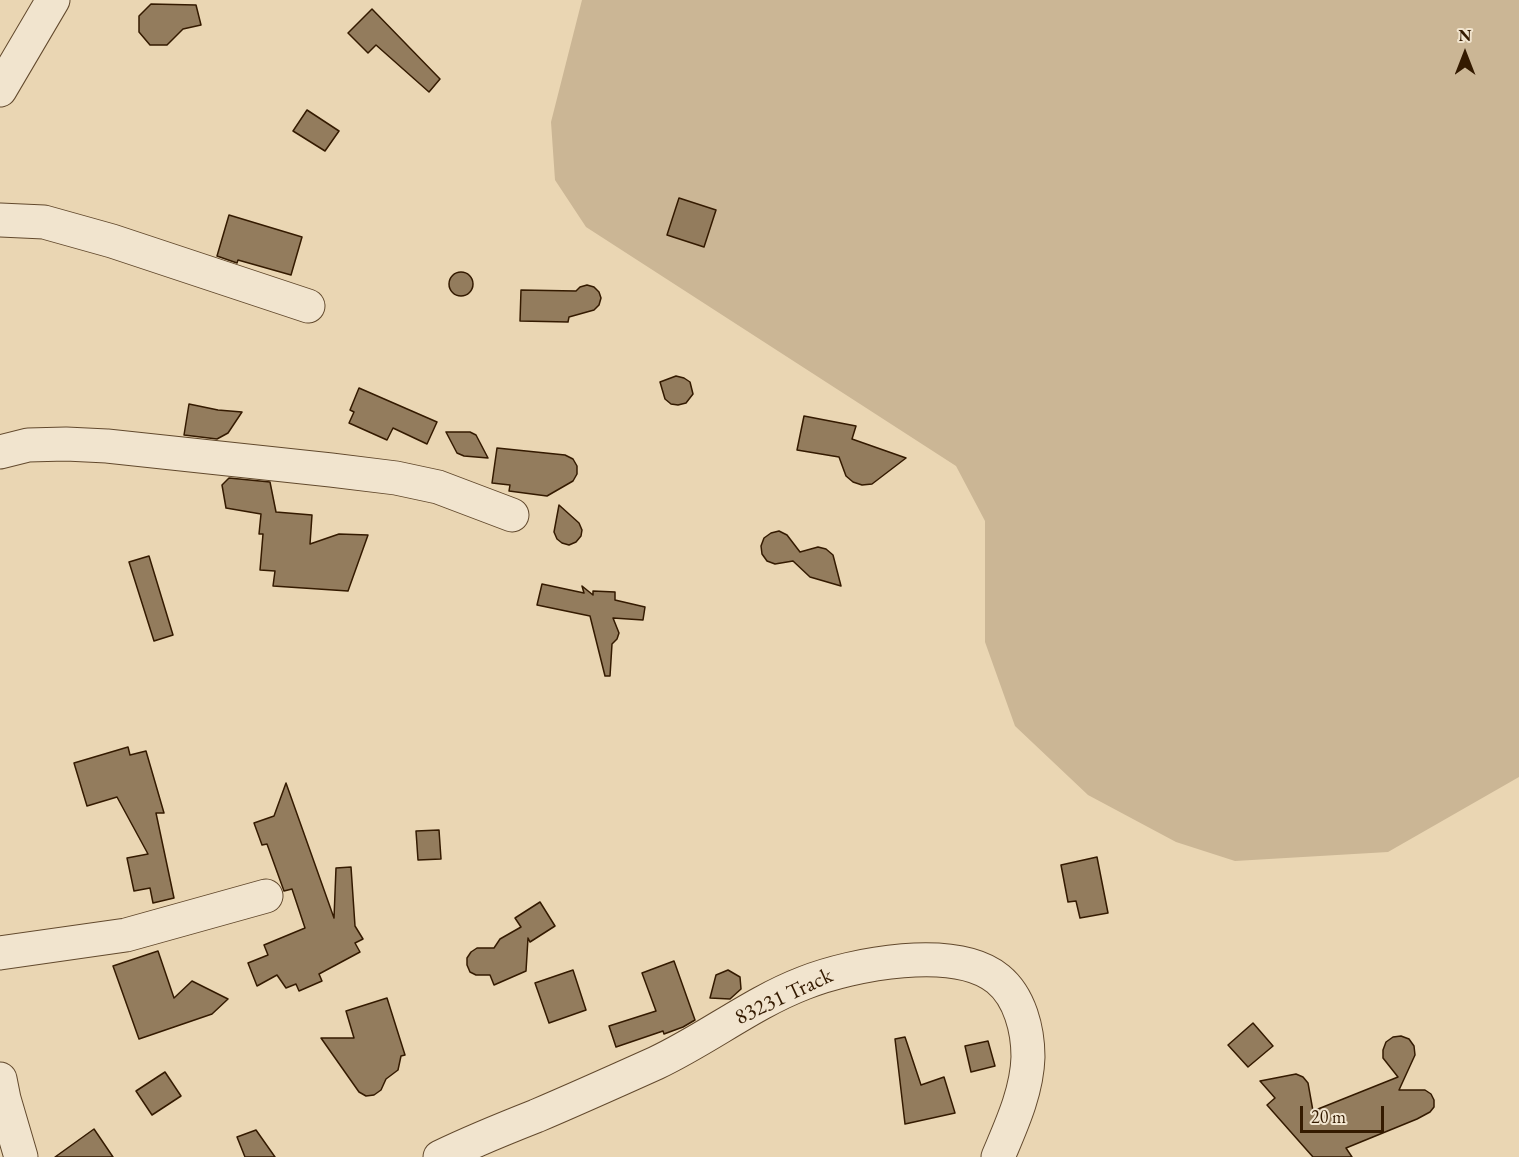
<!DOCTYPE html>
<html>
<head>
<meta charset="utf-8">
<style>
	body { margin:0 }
	#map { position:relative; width:1519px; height:1157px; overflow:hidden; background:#ead6b3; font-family:"EB Garamond",serif }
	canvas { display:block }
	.north { position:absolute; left:1435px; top:24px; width:60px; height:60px; -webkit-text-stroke:4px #f1e4ce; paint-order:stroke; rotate:0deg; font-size:16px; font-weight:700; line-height:24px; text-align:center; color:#341a00 }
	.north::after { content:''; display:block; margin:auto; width:21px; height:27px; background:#341a00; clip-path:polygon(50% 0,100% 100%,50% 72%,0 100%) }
	.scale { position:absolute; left:1300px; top:1106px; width:84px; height:27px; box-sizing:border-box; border:3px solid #341a00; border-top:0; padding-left:8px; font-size:18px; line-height:21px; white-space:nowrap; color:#341a00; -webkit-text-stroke:4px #f1e4ce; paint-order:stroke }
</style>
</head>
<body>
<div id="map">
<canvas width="1519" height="1157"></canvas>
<div class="north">N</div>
<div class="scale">20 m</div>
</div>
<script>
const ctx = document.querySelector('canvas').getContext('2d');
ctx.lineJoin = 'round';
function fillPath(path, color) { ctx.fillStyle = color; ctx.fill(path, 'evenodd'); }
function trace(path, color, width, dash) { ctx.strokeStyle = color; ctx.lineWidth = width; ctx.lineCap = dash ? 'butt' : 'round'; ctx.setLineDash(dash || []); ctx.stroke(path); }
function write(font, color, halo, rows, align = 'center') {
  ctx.font = font + ' "EB Garamond",serif'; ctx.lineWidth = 5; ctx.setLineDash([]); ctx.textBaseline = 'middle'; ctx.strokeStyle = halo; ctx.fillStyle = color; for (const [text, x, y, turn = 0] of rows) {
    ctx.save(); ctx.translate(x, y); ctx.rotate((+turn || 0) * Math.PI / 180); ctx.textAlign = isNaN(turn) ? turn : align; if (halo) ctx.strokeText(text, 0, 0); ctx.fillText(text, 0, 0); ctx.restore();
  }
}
const green = new Path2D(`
	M582,0h937v777l-131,75 -153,9 -59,-19 -88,-47 -73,-69 -30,-84v-121l-29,-55 -370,-239 -31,-47 -4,-58z`);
const building = new Path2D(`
	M151,4l45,1 5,20 -18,4 -16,16h-17l-11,-13v-16z
	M372,9l68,70 -11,13 -53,-47 -8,8 -20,-20z
	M307,110l32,21 -14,20 -32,-20z
	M679,198l37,12 -12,37 -37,-12z
	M229,215l73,22 -11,38 -53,-15 -1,3 -20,-7z
	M449 284a12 12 0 1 1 24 0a12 12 0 1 1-24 0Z
	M587,285l7,2 5,5 2,6 -2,7 -5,5 -25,7 -1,5 -48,-1 1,-31 55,1 4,-4z
	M676,376l8,2 6,4 3,12 -7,9 -8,2 -7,-1 -6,-5 -5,-17z
	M359,388l78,34 -10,22 -34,-16 -6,12 -38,-17 5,-11 -4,-2z
	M189,404l29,6 24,2 -14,21 -11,6 -33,-4z
	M804,416l52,10 -4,13 54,19 -34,26 -10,1 -9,-3 -7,-6 -7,-19 -42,-7z
	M446,432h24l6,3 12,23 -24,-2 -7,-3z
	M497,448l68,7 8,4 4,7v8l-4,7 -26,15 -38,-5 1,-6 -18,-2z
	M229,478l41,4 6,30 36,3 -2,29 29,-10 29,1 -20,56 -75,-5 2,-15 -15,-1 3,-36h-4l2,-20 -35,-6 -4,-23z
	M559,505l20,18 3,7 -1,6 -5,6 -7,3 -7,-2 -5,-4 -3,-7z
	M779,531l8,4 13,17 18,-5 8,2 7,6 8,31 -31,-9 -17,-16 -18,3 -8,-3 -5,-7 -1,-8 3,-8 7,-5z
	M149,556l24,79 -19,6 -25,-79z
	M542,584l42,9 -2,-7 11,9v-4l22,1v8l30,7 -2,13 -30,-2 6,15 -2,6 -5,5 -2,32h-5l-15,-60 -53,-11z
	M128,747l2,8 16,-4 18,62h-8l18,85 -21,5 -3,-15 -16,3 -7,-33 21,-4 -31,-57 -30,9 -13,-43z
	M286,783l48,135 2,-50 15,-1 4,59 8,13 -8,4 5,9 -41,22 3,7 -23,10 -3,-7 -10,4 -9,-13 -20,11 -9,-23 20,-8 -4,-10 41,-17 -13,-39 -8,2 -17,-47 -5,1 -8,-22 20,-7z
	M439,830l2,29 -23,1 -2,-29z
	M1097,857l11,56 -28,5 -4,-17 -8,1 -7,-37z
	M540,902l15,24 -25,16 -2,-4 -2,33 -32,14 -4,-10h-14l-6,-3 -3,-7v-7l4,-6 6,-4h17l6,-9 21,-12 -6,-9z
	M158,951l16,47 18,-17 36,18 -16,15 -73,25 -26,-73z
	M674,961l21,59 -12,7 -19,7 -1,-3 -47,16 -7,-21 47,-15 -14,-38z
	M573,970l13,40 -37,13 -14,-40z
	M728,970l12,7 1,12 -11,10 -20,-1 6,-23z
	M387,998l18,57 -4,1 -3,14 -12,9 -5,11 -7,5 -8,1 -7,-4 -38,-54h33l-8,-27z
	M1253,1023l20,23 -25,21 -20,-22z
	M1401,1036l8,3 5,7 1,9 -16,35h26l6,4 3,6v7l-4,5 -13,7 -71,29 6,9h-39l-46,-52 8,-7 -15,-17 36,-7 7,3 5,6 5,28 85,-34 -15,-19v-8l3,-8 7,-5z
	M905,1037l16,48 23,-8 11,36 -50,11 -10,-85z
	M988,1041l7,25 -24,6 -6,-26z
	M165,1072l16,24 -29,19 -16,-24z
	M94,1129l19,28h-58z
	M256,1130l19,27h-30l-8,-20z`);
const minor = new Path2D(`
	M0,90l53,-90
	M0,220l44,2 68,19 196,65
	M0,452l28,-7 38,-1 41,2 224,24 65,8 42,9 74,28
	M0,953l126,-18 140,-39
	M0,1079l4,20 17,58
	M440,1157c31,-15 63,-28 96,-41 40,-17 80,-35 120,-53 51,-24 96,-60 148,-80 48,-19 151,-39 194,-4 22,18 30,51 30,78 -1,35 -17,69 -30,100`);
const streetNames = [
	["83231 Track",784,997,-25]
];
fillPath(green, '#cbb695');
fillPath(building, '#937c5d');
trace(building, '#341a00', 1.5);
trace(minor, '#62492d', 35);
trace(minor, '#f1e4ce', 33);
write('22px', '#341a00', '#f1e4ce', streetNames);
</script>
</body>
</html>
